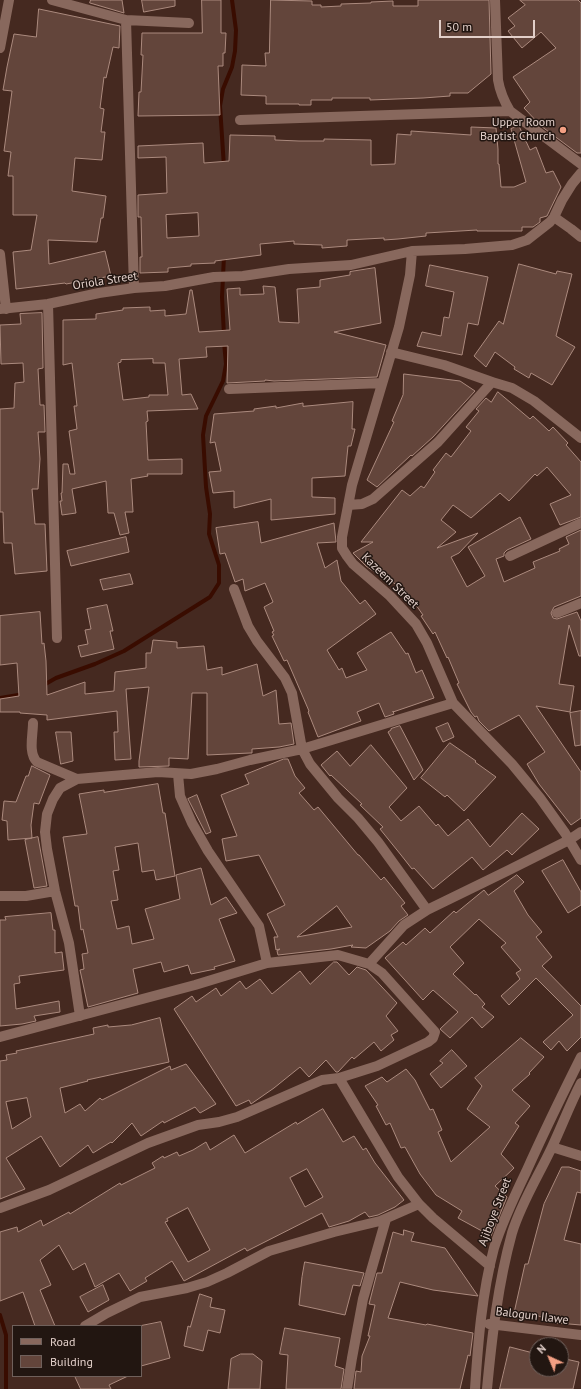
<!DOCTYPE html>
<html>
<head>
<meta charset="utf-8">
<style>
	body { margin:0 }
	#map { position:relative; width:581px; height:1389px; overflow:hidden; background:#452920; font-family:"PT Sans",sans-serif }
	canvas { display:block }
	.legend { position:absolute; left:12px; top:1325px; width:130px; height:52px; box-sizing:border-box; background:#221611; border:1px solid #6f605b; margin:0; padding:5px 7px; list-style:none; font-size:12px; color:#e2cfc9 }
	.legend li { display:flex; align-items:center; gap:8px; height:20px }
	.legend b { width:20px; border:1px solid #6f605b }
	.north { position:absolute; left:529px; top:1337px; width:40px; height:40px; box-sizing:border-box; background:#221611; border:1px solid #6f605b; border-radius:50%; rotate:316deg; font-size:11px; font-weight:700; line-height:16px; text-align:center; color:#e2cfc9 }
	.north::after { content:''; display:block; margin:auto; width:14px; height:18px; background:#f39f83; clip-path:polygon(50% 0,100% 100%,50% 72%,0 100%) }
	.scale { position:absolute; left:439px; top:20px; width:96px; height:18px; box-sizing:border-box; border:2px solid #e2cfc9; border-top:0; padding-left:5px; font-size:12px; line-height:14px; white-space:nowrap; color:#e2cfc9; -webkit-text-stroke:3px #221611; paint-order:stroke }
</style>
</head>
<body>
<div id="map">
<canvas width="581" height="1389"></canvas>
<ul class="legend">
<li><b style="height:5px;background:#88685d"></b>Road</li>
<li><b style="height:11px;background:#63453b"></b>Building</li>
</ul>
<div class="north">N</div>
<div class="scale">50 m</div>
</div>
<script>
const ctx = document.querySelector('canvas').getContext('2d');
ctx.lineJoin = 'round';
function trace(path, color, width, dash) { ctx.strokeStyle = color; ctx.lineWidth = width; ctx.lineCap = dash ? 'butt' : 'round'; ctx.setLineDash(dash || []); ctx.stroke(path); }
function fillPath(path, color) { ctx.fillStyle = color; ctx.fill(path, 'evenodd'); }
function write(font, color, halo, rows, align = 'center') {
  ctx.font = font + ' "PT Sans",sans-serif'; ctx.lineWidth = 3; ctx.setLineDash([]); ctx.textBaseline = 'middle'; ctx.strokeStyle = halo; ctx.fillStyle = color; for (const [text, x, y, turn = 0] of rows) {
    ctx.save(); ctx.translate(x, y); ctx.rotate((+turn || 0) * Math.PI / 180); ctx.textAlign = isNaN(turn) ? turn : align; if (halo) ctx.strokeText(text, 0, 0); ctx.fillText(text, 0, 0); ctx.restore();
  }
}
const stream = new Path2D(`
	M224,167l-4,-61 3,-17 9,-22 3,-16 1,-21 -4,-30
	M224,335l-2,-38 2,-41
	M42,686l14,-8 39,-14 29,-13 86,-54 9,-14v-18l-10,-31 1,-20 -4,-27 -3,-52 3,-19 17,-35 3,-17 -2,-22
	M0,698l24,-4
	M0,1315l6,20v54`);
const building = new Path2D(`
	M91,0h31l2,13 -34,-10z
	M142,0h33v6l-31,6z
	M202,0h19v33h5l-1,20h-2v13h-5l2,49 -82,1 1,-24h2l2,-37h-2l1,-22h60z
	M271,0l41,1v4h9v2l20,-1v-2l30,-1v-1l22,-1v5h25v-6h71l2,74 -23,19h-18v3l-27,2 -53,2v-2h-38v2h-21v5h-12v-1h-33v-8l-25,-1 1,-30 24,1 -1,-13h4z
	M520,0h58l3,3v150h-4l-36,-27 -17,-18 6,-6 -17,-25 43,-29 -15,-16 -19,16 -14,-17 7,-5 -7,-8 17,-13z
	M39,9l81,17 -1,22 -6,-1 -7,31 -2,-1 -4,31 4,1 -3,23h4l-3,28 -27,-2 -3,33 34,5 -3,22h-2l-4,24 -49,-2 1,24 56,-13 6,25 -45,8 -1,-1 -49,6 -3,-37 18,-2 6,-35h-24v-39h-5l3,-24 -7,-1 8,-60 -9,-1 4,-23 7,-33 22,3z
	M519,126l11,24 6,-3 10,26 7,-2 8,16 -14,29 -7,2v4l-7,5h-11v4h-45v-1l-51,3v3l-28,3 -14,1v-2l-37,2v6l-25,2v-3l-28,-1v-3l-34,3 1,11 -46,6v2l-24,1v2l-23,2v4l-28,1v-16h2l-1,-40h-3v-22l29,-2 -1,-36 -28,1v-12l65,-3 1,20 25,-2 1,-26 45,1v4l24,1h25v-2l47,1v25l24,-1 2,-30 14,1v-4l60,4v-8l25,1 2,21v15h1l2,23h13l12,-5 -15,-53zM198,213l1,23 -32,2 -1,-23z
	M519,264l37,10 1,-3 15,3 -16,62 19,11 -23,38 -21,-12 -2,5 -15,-9 1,-2 -20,-15 -9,15 -12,-11 25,-35 4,3z
	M430,265l58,12 -10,48 -10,-2 -6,32 -45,-9 5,-14 19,4 3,-19 5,1 5,-26 -28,-6z
	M375,268l6,55 -47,9 52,13 -9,32 -103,4 -9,-1v1l-38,2 1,-37 -22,1 1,10 -28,2 3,36 9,-1 7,15 -51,2 1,10 -2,1 2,38 34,-1v15h-35l1,2 -17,3 2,33h-8l4,21 -9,2 -6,-22h-6l-2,-32 -34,8 4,24 -14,2 -2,-14h2l-1,-8h1l1,-29h5l2,10h5l-6,-43 8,-2 -3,-23h3l-5,-43 -9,2v-45l33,-1v-5l27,-4v-2l27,-1v4l15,-1v6l21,-2 4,-24h2l7,42 31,-2 -3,-41 13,-1v7l24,-1 -1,-8 12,1 4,35 20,1 -2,-34 23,-2v-7l30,-5v-3zM153,359v4h12l3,32h-19v2l-26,3 -5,-37 3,-1v-2z
	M42,313l1,55 -5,1 2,36h4l1,27h-7l2,27 -2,30h-6l3,35h10l2,47 -32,3 -3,-31h-8l-1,-31h-3v-103l14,-1 1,-25 9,-1 -1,-19 -22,1 -1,-39 21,-1 -1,-10z
	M404,374l56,7 15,10 -42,46 -21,19 -1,-1 -34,32 -10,-7 27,-58 -2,-1 11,-26z
	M498,392l32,27 3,-3 16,15 4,-4 15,16 -2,2 15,17v55l-21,8 -10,-21 21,-9 -24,-28 -10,9 -2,-2 -26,27 -9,-8 -29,25 -18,-13 -12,15 15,12 -19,16 41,-15 -19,20 -8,4 16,30 18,-11 -17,-29 52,-30 11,22 -24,11 -3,3v3l-8,3 8,23 31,-14 -2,-6 27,-11 -1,-2 10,-5 -3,-7 15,-7v66l-27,11 -3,6 2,5 4,1 20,-7 4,9v35h-2l-10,-31 -10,59 15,2 -4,26 -34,-6 45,66v46l-10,7 -32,-41 -12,-20 18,-12 -26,-37 -30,16 -10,-10 -2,-5 -2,1 -4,-5 -14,-28 2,-1 -11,-26 -1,1 -12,-26 -2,2 -12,-18 2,-1 -17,-24 -29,-19 -1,1 -10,-7 -13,-13 20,-11h-12l41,-52 8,6 11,-10 3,2 11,-16 -2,-2 13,-17 5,4 20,-26 -5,-4 13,-16 -3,-2 10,-11 5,4z
	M353,402l-1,27h3l-4,17h-3l-3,30 -33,2v19l23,1v16l-64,6v-21l-37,9v-17l-21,2 -4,-21 12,-1 -6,-29 -5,1 4,-29 40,-3v-2l22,-3v2l27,-5v3z
	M258,522l3,21 73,-20 2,19 -19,1 8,25 12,-8 4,21 19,23 5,-4 11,14 -49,36 12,20 3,-2 4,10 21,-8 -10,-17 34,-21 15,22 2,-1 8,20 6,-3 12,28 -41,14v-1l1,3 -9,3 -6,-14 -22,9 4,9 -43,16 -10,-25 1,-1 -22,-51 -3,1 -12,-25 2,-1 -2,-3 2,-1 -10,-24 9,-5 -8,-19 -20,8 -2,-12 -8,3 -10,-29 -5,1 -4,-26z
	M126,537l3,15 -58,14 -4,-15z
	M130,574l3,10 -30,6 -3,-10z
	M107,605l6,26h-3l4,18 -33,8 -3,-11 10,-2 -3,-14 6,-1 -4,-20z
	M40,612l2,32 2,-1 2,18 1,34 38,-13v12l29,-3 1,-19 31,-4v-15h5l2,-13 24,2v6l27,-2 3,24 15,-3v8l35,-11 6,32 13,-6 3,34 12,-1 3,21 -15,3 -27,2v4h-2l-43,2v-62h-15l-4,66 -19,-1v8l-30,1v-6l10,-74 -23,2 5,70 -16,1 -1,-28h4l-1,-21 -70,9v-5l-27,-2v-1h-20v-13l19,-3 -2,-33 -17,2v-49z
	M581,711v34l-6,1 -5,-33z
	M448,723l6,14 -11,5 -7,-14z
	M400,726l23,44 -9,10 -26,-48 3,-2v-1z
	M56,732h15l2,29 -12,3z
	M450,743l26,18 -1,1 21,15 -32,34 -17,-16 -2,2 -24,-19z
	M371,745l36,43 -18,19 12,14 18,-15 17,20 2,-2 10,12 20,-17 22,28 32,-34 17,16 -27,26 -5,-5 -24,20 -11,-13 -39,32 -19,-21 -2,1 -11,-14 -21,-26 3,-2 -23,-22 2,-1 -31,-29 -1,1 -9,-11 16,-14 13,15z
	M284,759h4l7,17 10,12 -6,5 15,17 4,-3 40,48h1l22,25 3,-3 21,26 -4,3 7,9 -9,6 -9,10 -24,17 -15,-1 2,-2 -22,4 -53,6 -1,-4 3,-2 -4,1 -2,-13h4l-11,-23 18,-9 -26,-50 -33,6 -4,-22 15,-3 -16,-41 28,-11 -4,-9zM337,906l15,21 -55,10 5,-4z
	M32,766l18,9 -11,29 -5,-1 -3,22 1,13 -24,2 -1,-19 -5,-1 2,-19 12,1 10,-26h2z
	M158,784l5,29h2l10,63 -19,4 -2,-10 -12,2 -4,-29 -23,4 4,23 -6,1 5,29 -7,1 6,28 12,-3 3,18 22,-5 -9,-30 35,-10 -4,-24 25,-7 10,37 15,-8 11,16 -18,6 16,42 -21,6 1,2 -24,5 -3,-9 -24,7 -3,-10 -28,7 5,24 -50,14 -8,-37 4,-1 -2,-15 6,-1 -5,-24 -2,1 -3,-24h-3l-12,-69 24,-3 -8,-40 25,-4v2z
	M197,795l14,37 -5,2 -18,-35z
	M38,837l9,49 -13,2 -9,-48z
	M563,860l18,32v13l-13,8 -26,-42z
	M517,875l7,7 -10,9 14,24 14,17 -6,5 16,20 -10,9 39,40v31l-14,14 -8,-10 -8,9 -8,-8 30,-27 -37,-37 -27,27 -8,-9 19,-17 -4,-6 5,-3 -20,-23 5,-4 -27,-24 -29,28 14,16 -11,11 22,21 1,-1 9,10 -3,3 12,10 -12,11 -10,-11 -22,21 -10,-9 18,-17 -25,-22 -10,10 -38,-42 18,-16 3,3 19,-17 5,5 24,-22 2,2 28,-23 4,5z
	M51,913l2,17h2v23l7,-1 2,18 -45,6 1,7 -6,1 2,25 43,-8 1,11 -26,4 2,5 -14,3 -22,2v-106h6l-1,-3z
	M334,962h3l12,13 8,-8 9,3 31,33 -11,13 12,15 -7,4 3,5 -13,11 -7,-9 -20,17 -2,-2 -14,15h-2l-10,-12 -17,17 -9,-10 -26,21 -23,16 -2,-4 -13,6 -62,-97 18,-13 4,6 20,-14 5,8 19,-15 6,8 14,-10 12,15 28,-23 10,13z
	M160,1018l9,44 -82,18 1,1 -28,7 5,25 15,-9 5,7 15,-13 2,2 68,-34 1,4 15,-6 30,40 -16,9 -5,-6 -31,16 -1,-2 -22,15 -9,-13 -20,20 -1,-1 -18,11 -5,-8 -28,22 -19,-31 -35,22 19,31 -25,10v-138l7,-1 -1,-5 11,-2 -1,-2 78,-17 -1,-6 15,-3v2l23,-2zM27,1098l4,19 -19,12 -6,-27z
	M521,1038l23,19 -15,16 1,1 -18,16 18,16 -15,17 4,3 -18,28 13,14 -19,18 12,11 -16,39 -33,-18 4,-7 -26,-16 -16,-21 -15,-27 -4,1 -11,-25 -4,2 -10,-19 2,-1 -13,-19 17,-9 5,5 19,-13 9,11 15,30 3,-1 9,21 -4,2 13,30 39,-35 -23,-18 15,-23 -7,-8z
	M452,1050l15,16 -26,22 -11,-14 13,-11 -3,-2z
	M323,1109l20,33 11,-6 9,14 3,-2 9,15 29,37 -9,7 -17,8 -9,2 -4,-5 -16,9 -20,6 -7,-14 -75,38 -2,-3 -61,33 -12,-20 -27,17 2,3 -17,10 -11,-18 -24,14 -10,-24 -12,7 -14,-25 -19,15 11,25 -11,5 15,36h-20l-12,-34 -23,9v-69l17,-5 1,5 23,-12 2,6 26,-14 1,2 50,-31 1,2 34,-17 -3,-5 11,-7 1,2 13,-6 2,4 14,-6 13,-8 4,8 24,-15 11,18 51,-31 1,2zM307,1169l16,28 -18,10 -15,-29zM188,1208l22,42 -22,12 -23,-40 3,-1 -1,-2z
	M562,1167h7l12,4v22l-4,-1 -13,48 17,4v81l-24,-2 -21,-8 -1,2 -21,-4 11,-49h3l16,-60z
	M404,1230l10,3 -3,8 34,7 33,48 -45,-6 -33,-8 -12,36 38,7 1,-1 46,9 -3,23 -2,-1 -8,34h-106l2,-18 5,1 1,-16 8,-20h-2l7,-31 -6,-1 8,-31h5l11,-41 10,3z
	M305,1262l59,11 -4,13 -7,-1 -8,30 -46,-10 3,-28z
	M103,1285l6,15 -21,12 -8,-15z
	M200,1294l12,4 -2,9 15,3 -5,23 -12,-3 -5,21 -19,-5 4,-20 2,1z
	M161,1322l9,36 -29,8v-40z
	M285,1328l55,10 -5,28 9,3 -3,20h-55l2,-34 -8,-1z
	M510,1347l27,7v15h24v-11l18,4 -6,27h-73z
	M241,1354h12l9,7 -2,28h-32l3,-30z
	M75,1376h53l-19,9 2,4h-30z`);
const minor = new Path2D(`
	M52,0l74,20 63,3
	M495,0l3,80c2,12 6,21 12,31l71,53
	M126,20l8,268
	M0,48l9,-48
	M240,120l270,-9
	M554,217l17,12 10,8
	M412,251l-2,24 -11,52 -47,158 -10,52v11l5,8 6,8 37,32 26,28 11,19 26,60 59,61 28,34 25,35 16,27
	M0,254l6,55
	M48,304l9,334
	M0,309l48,-5 51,-11 35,-5 31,-2 49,-9 29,-1 46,-7 62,-4 61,-14 53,-2 47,-4 15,-5 23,-18 4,-5 8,-17 10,-16 9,-11
	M391,352l53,13 48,17 20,6 22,13 47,37
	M229,389l153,-6
	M348,505l14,-1 11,-5 65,-57 54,-60
	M510,556l71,-33
	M234,589l14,37 9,15 28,37 7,15 10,56 8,15 28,34 20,20 20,24 49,68
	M557,613l24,-10
	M33,723c0,12 -5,30 4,39l40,17
	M178,774l2,22 12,27 16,28 51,75 8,37
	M0,896h26l29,-5
	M369,964l35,-39 23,-15 80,-39 62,-31 12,-8
	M80,1016l-11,-73 -14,-52 -8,-42 -2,-17 2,-18 6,-15 7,-11 17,-9 81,-7 33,2 26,-5 33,-9 52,-11 151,-46
	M0,1037l195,-52 72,-22 71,-8 31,9 13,9 53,59 -2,6 -5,4 -51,24 -38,12 -17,2 -85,37 -18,5 -21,3 -50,18 -99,47 -49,18
	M339,1078l59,99 21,27 14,14 57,48
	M552,1147l29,9
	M489,1324l92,11
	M85,1326l22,-13 33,-16 47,-9 20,-6 20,-9 42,-22 65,-19 46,-11 39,-17
	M347,1389l5,-31 11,-59 23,-80
	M475,1389c3,-47 7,-96 19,-141 8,-26 20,-51 32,-76 17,-38 36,-77 55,-115
	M487,1389c5,-53 11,-105 25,-156 9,-30 27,-58 40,-86 10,-21 18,-43 29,-64`);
const markers = [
	[563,130,4,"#f39f83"]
];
const poiNames = [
	["Upper Room",555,123],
	["Baptist Church",555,137]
];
const streetNames = [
	["Oriola Street",105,281,-9],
	["Kazeem Street",390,581,44],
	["Ajiboye Street",495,1212,-69],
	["Balogun Ilawe",532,1316,7]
];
trace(stream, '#390c00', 4);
fillPath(building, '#63453b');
trace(building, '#ab8a7e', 1);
trace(minor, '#88685d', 10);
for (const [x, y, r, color] of markers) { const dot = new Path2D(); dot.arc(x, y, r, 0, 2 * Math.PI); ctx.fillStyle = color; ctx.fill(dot); trace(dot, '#221611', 1.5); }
write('12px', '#e2cfc9', '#221611', poiNames, 'right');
write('12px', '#e2cfc9', '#221611', streetNames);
</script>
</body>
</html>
